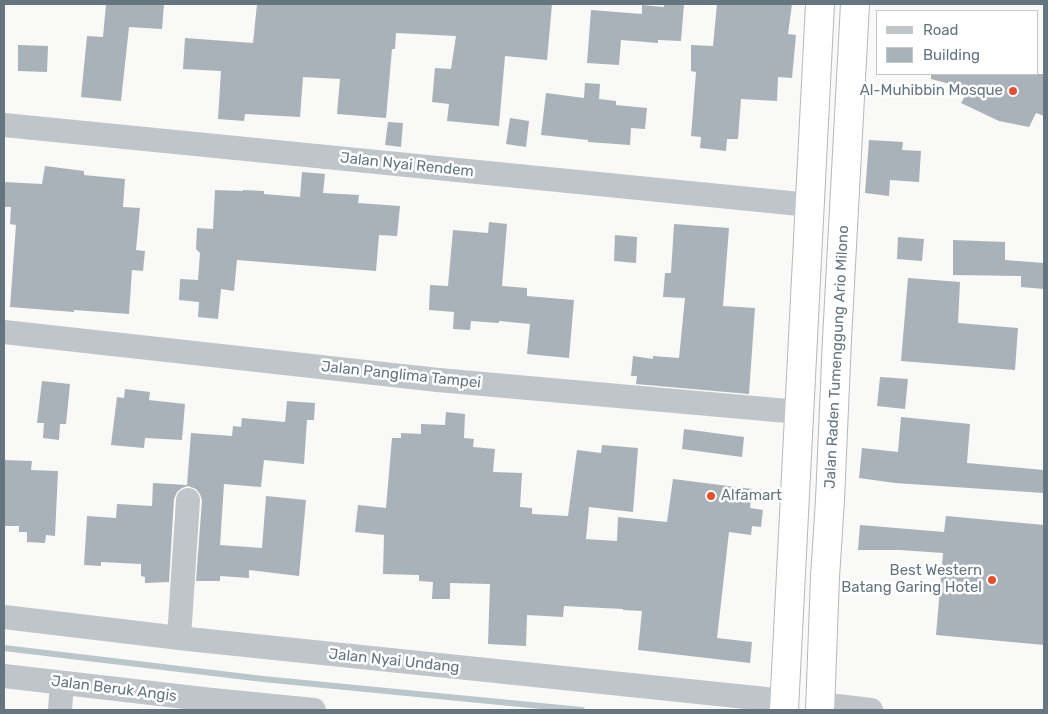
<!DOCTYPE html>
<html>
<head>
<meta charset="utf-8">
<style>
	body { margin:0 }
	#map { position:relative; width:1048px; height:714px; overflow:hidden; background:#f9f9f7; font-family:Rubik,sans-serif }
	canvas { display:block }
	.frame { position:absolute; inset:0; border:5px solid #657681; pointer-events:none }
	.legend { position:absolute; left:876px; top:10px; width:162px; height:65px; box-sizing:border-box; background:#fff; border:1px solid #c1c8cd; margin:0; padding:6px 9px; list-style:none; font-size:15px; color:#657681 }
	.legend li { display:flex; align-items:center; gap:10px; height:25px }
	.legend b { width:25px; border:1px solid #c1c8cd }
</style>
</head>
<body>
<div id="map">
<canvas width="1048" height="714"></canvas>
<div class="frame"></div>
<ul class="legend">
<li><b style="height:6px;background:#c0c5c9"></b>Road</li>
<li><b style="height:14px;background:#a9b2b8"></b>Building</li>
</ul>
</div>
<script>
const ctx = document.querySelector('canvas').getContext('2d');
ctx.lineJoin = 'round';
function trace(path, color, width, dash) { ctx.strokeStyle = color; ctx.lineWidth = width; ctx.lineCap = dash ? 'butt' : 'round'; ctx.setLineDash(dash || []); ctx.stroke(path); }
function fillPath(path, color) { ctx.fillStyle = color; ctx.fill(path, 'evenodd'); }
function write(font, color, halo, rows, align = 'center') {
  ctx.font = font + ' Rubik,sans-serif'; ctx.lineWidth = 5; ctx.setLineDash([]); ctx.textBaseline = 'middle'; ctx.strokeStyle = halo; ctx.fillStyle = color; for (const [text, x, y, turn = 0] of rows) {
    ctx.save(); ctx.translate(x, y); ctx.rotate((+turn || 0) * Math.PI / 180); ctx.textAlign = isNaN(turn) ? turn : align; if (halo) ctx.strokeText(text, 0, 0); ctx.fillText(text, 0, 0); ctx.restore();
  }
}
const stream = new Path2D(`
	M4,648l259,31 319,31`);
const building = new Path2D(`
	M106,4h58l-2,25 -33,-2 -8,74 -40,-4 6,-61 16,1z
	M257,4h295l-5,56 -42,-4 -6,70 -52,-5 2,-17 -17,-2 3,-34 16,1 5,-33 -60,-3 -1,16h-3l-6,69 -49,-4 3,-35 -37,-2 -3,40 -55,-3 -1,7 -26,-2 3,-48 -38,-2 2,-31 68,5z
	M664,4h20l-3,37 -23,-1v3l-37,-3 -2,25 -32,-2 4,-53 51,4v-9l22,2z
	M717,4h75l-4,30 8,1 -4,43 -14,-1 -1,24 -36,-2 -3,40h-11l-1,12 -26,-3 1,-11 -10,-1 5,-64 -5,-1v-26l22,1z
	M18,45l30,1 -1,26 -29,-1z
	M931,74h113v42l-8,-3 -7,14 -30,-6 -38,-18 8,-14 -38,-10z
	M585,83l15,1 -1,15 17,2v4l31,3 -2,21 -14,-1 -1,17 -42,-3v-2l-47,-5 5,-42 38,5z
	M510,118l19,3 -3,26 -20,-3z
	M388,122l15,1 -2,24 -16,-2z
	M869,140l34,2 -1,8 19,1 -2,31 -29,-2 -1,16 -24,-3z
	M45,166l39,5v4l41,4 -2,28 17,1 -4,42 9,1 -2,20 -11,-1 -3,44 -55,-4v2l-64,-5 6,-82 -6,-1 1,-17h-7v-25l38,2z
	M302,172l23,2 -2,19 36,2 -1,8 42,3 -3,30 -18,-1 -3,36 -139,-11 -3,31 -13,-2 -3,30 -20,-2 1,-15 -20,-2 1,-21 18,1 2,-27 -4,-4 1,-21 16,1 2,-39 28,1v-1l21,1v3l36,3z
	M489,222l18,2 -5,62 25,2v8l47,4 -5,58 -42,-4 3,-30 -31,-3v2l-28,-2 -1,9 -17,-1 1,-17 -25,-2 1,-25 18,1 5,-56 35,3z
	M674,224l55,4 -6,78 32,2 -6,86 -113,-10 1,-8h-6l2,-20 20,3v-3l26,2 6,-60 -22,-1 2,-24h6z
	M615,235l22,2 -1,26 -22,-2z
	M898,237l26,2 -2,22 -25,-2z
	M953,240l52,2v18l39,3v26l-23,-2v-11l-68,-1z
	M908,278l52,4 -2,41 60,5 -3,42 -114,-9z
	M880,377l28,2 -3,30 -28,-3z
	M42,381l28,3 -4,40h-6l-1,16 -16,-2 1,-15h-7z
	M125,389l25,3 -1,8 36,4 -3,36 -37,-2 -1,10 -33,-3 6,-48 7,1z
	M287,401l28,2 -1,17h-7l-3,44 -40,-4 -3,27 -37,-3 -4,61 42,3 4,-52 40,4 -7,76 -50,-6v8l-29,-2v5h-24l6,-81 -2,-6 -4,-5 -8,-3 -6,2 -5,4 -3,7 -5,83 -24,1v-6l-4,-1v-12l-40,-2v4l-17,-1 3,-49 29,2 1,-14 35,2 1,-23 34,2 4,-52 41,3 1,-10 8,1 1,-9 43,4z
	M446,412l19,2 -1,24 10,1 -1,8 22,2 -2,23 29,1 -2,34 12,1v6l36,2 9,-66 24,3 1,-8 36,3 -5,64 -44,-5 -3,32 31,2 1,-24 49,5 6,-43 79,10 -2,19 13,2 -2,17 -9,-1 -1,9 -22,-3 -12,106 35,4 -2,21 -112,-13 4,-39 -19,-1v-1l-59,-3 -1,11 -36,-2 -1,31 -38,-2 2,-60 -40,-1v16h-18l1,-17 -14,-1v-6l-36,-1 1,-39 -29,-3 3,-27 28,3 6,-70h9v-5l20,1v-10l24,1z
	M901,417l69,7 -3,39 77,7v23l-149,-10 -36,-5 3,-30 36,4z
	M684,429l60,8 -2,20 -60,-8z
	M4,460l28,1 -1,9 27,1 -3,65 -9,-1 -1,8 -18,-1v-10h-8v-6h-15z
	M946,516l98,9v120l-108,-10 7,-82 -43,-3h-42l2,-25 84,7z`);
const minor = new Path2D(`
	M4,125l806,80
	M4,332l434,48 361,32
	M4,617l184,22 597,62
	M179,638l9,-138
	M4,676l208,24 102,10
	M820,704l51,6
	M60,710l2,-27`);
const highway = new Path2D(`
	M784,710l36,-706
	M820,710l5,-133 5,-77 7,-161 18,-335`);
const markers = [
	[1013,91,5,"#e1502f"],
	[711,496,5,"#e1502f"],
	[992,580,5,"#e1502f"]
];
const poiNames = [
	["Al-Muhibbin Mosque",1003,91],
	["Alfamart",721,496,"left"],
	["Best Western",982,571],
	["Batang Garing Hotel",982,588]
];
const streetNames = [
	["Jalan Nyai Rendem",407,165,6],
	["Jalan Raden Tumenggung Ario Milono",837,357,-87],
	["Jalan Panglima Tampei",401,375,6],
	["Jalan Nyai Undang",394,661,6],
	["Jalan Beruk Angis",114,689,7]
];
trace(stream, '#bac6ca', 6);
fillPath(building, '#a9b2b8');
trace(highway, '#b4b8bc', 30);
trace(minor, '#c0c5c9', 24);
trace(highway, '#fff', 28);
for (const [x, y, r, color] of markers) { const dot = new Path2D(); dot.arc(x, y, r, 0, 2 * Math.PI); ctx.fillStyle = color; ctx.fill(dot); trace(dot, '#fff', 2); }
write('15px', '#657681', '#fff', poiNames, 'right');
write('15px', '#657681', '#fff', streetNames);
</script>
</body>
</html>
